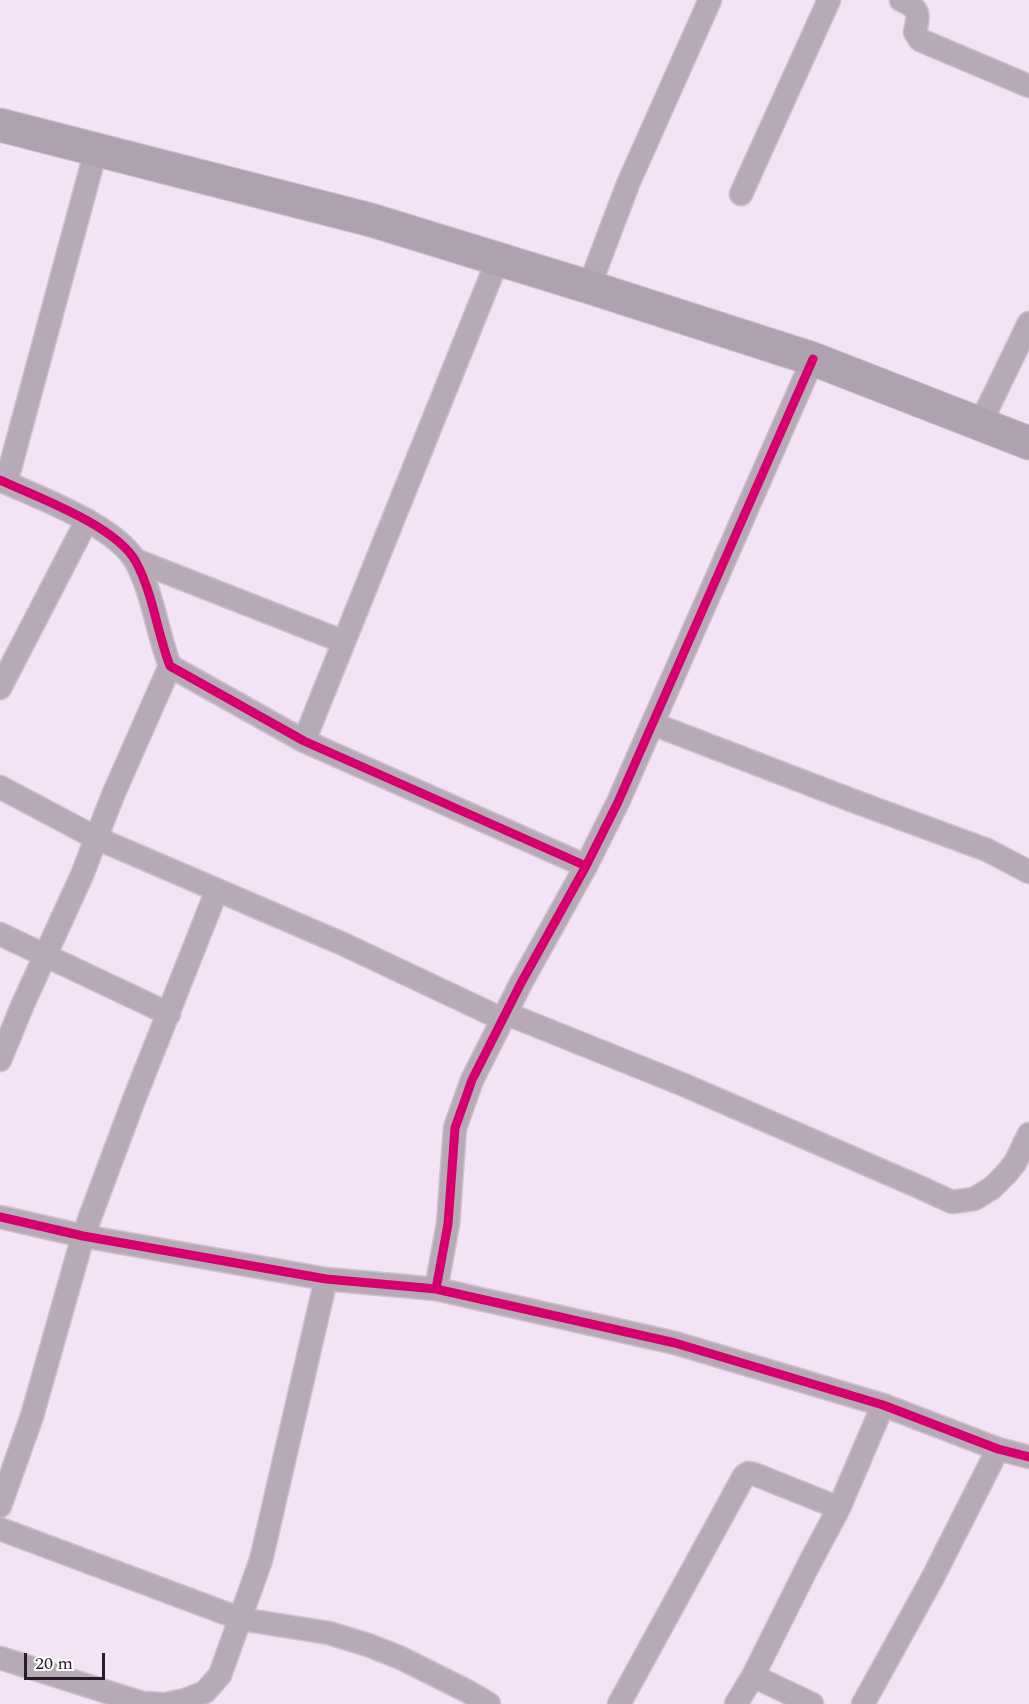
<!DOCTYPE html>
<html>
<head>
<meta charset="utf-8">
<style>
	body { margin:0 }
	#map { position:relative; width:1029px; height:1704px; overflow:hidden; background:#f4e3f4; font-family:Spectral,serif }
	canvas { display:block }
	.scale { position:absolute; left:24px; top:1653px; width:81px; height:27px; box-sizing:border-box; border:3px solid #271c27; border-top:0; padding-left:8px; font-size:18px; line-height:21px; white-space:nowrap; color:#271c27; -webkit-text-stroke:4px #fff; paint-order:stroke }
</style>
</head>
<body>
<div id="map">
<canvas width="1029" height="1704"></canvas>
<div class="scale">20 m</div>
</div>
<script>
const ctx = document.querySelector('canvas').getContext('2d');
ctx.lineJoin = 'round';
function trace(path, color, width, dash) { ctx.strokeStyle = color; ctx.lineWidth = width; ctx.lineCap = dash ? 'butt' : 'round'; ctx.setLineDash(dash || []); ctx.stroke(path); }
const minor = new Path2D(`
	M901,0c19,8 18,14 14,32l5,8 109,46
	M741,194l88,-194
	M589,287l39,-103 82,-184
	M980,424l49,-101
	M0,480c37,17 117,46 136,82 17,32 21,70 34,104l134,75 282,125
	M6,483l90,-333
	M135,560l209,82
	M0,688l87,-168
	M653,724l198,76 136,50 42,22
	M304,741l194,-482
	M0,787l96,51 247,106 159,75
	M0,934l169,80
	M505,1013l179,72 233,101 35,16 22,-3 18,-11 14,-14 9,-11 14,-29
	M0,1060l23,-56 59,-129 31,-80 57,-129
	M0,1217l83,19 243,43 110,10 239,54 208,62 115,44 31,8
	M436,1289l12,-65 7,-96 17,-48 49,-97 65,-117 32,-64 195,-443
	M0,1506l32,-90 51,-180 52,-139 82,-207
	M0,1529l241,90 88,14 39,12 33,13 66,33 22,13
	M0,1658l142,45 19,1
	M753,1676l55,-110 31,-58 44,-103
	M166,1704l19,-4 20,-8 15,-17 41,-115 65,-281
	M619,1704l125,-228 4,-3 6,1 85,34
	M736,1704l17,-28 59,28
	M863,1704l69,-125 66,-130`);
const primary = new Path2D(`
	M0,125l371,95 218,67 224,72 216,84`);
const cycleway = new Path2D(`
	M0,480c37,17 117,46 136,82 17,32 21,70 34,104l134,75 282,125
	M0,1217l83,19 243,43 110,10 239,54 208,62 115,44 31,8
	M436,1289l12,-65 7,-96 17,-48 49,-97 65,-117 32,-64 195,-443`);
trace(minor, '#cdc1cd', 25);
trace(primary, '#cdc1cd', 35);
trace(minor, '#b6aab6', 22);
trace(primary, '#afa2b0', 33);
trace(cycleway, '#d6006c', 9);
</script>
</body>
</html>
